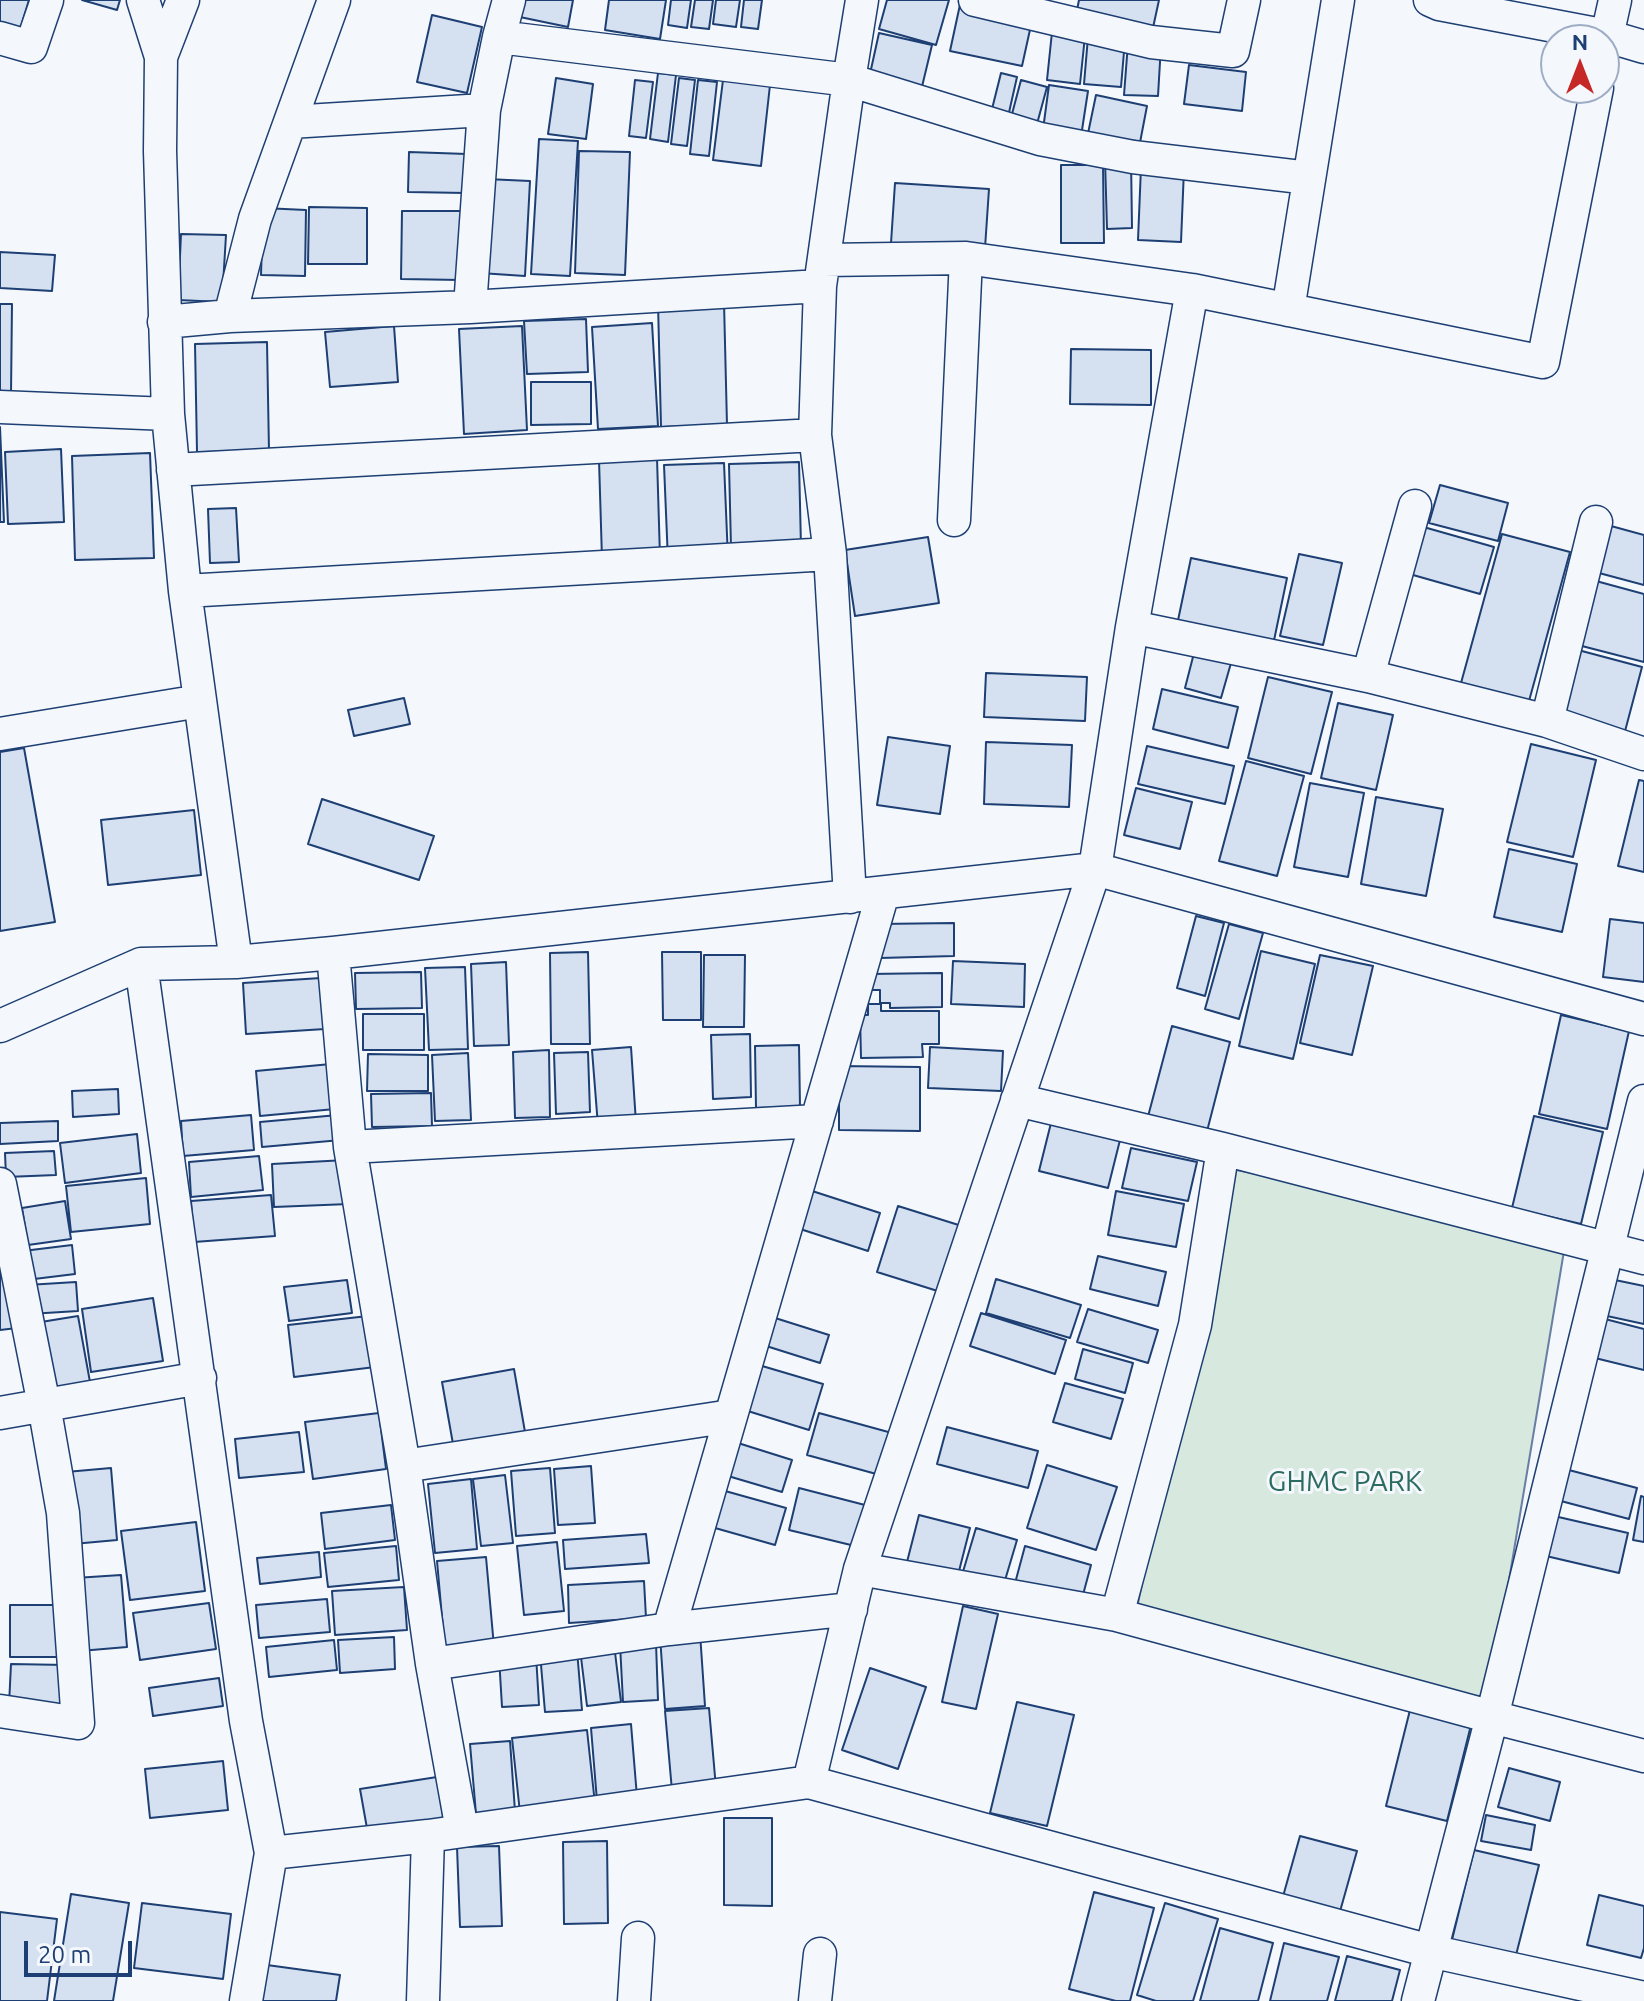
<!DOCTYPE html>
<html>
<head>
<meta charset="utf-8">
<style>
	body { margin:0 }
	#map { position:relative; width:1644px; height:2001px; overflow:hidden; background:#f4f7fb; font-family:Ubuntu,sans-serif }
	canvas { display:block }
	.north { position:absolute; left:1540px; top:24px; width:80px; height:80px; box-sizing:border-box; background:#f4f7fb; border:2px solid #9eadc5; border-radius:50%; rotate:0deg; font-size:22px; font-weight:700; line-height:32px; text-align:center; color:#1d3f73 }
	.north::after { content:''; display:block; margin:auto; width:28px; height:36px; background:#c62828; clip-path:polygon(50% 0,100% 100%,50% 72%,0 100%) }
	.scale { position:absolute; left:24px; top:1941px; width:108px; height:36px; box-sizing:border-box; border:4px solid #1d3f73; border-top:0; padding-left:10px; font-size:24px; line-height:28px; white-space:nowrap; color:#1d3f73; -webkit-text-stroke:6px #f4f7fb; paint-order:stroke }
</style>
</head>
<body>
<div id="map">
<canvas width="1644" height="2001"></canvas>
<div class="north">N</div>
<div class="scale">20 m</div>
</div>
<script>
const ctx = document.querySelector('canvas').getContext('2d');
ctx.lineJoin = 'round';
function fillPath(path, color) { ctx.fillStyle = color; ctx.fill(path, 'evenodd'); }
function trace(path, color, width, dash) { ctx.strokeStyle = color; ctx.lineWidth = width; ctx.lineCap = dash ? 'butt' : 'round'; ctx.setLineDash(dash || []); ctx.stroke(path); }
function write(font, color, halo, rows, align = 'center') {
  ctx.font = font + ' Ubuntu,sans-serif'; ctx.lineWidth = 6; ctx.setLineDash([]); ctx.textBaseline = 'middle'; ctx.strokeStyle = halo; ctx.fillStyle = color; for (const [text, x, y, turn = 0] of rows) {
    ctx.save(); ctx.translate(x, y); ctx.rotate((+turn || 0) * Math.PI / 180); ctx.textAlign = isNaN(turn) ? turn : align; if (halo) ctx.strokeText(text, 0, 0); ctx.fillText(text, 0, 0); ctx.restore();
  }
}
const green = new Path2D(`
	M1226,1168l341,65 -78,467 -354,-82z`);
const building = new Path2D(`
	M0,0h29l-11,36 -18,-6z
	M82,0h38l-3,10z
	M518,0h55l-5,27 -53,-11z
	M609,0h57l-6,39 -55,-9z
	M671,0h20l-4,28 -19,-3z
	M695,0h18l-4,29 -18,-2z
	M716,0h24l-4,27 -23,-3z
	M744,0h18l-4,29 -17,-2z
	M887,0h62l-13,45 -57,-16z
	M961,0l72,16 -11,50 -72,-15z
	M1079,0h80l-8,37 -76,-17z
	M432,15l50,12 -15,66 -50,-11z
	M1052,32l33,4 -5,48 -33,-4z
	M879,33l53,12 -12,50 -52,-12z
	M1088,37l37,3 -4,47 -37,-3z
	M1128,43l33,2 -3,51 -34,-1z
	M1189,65l57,7 -4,39 -58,-7z
	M658,73l18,2 -8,67 -18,-3z
	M1001,73l16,4 -9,40 -17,-4z
	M556,78l37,6 -7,55 -38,-5z
	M679,78l16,2 -8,66 -16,-2z
	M635,80l18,2 -7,56 -17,-2z
	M698,80l19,2 -8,74 -19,-2z
	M723,80l47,5 -9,81 -48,-6z
	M1021,80l26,7 -13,48 -26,-6z
	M1049,85l39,6 -8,52 -38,-6z
	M1096,95l51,11 -9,47 -52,-10z
	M539,139l39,2 -8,135 -39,-2z
	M579,151l51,1 -5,123 -50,-2z
	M409,152l58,2 -1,39 -58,-1z
	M1131,158l1,70 -25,1 -2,-70z
	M1061,165h42l1,78h-43z
	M1141,167l43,2 -3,73 -43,-2z
	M486,179l44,2 -5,95 -45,-3z
	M895,183l94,6 -4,59 -94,-5z
	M309,207l58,1v56h-59z
	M263,208l43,2 -1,66 -44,-1z
	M402,211h60l-1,69 -60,-1z
	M181,234l45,1 -4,67 -44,-2z
	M0,252l55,3 -3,36 -52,-3z
	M724,302l3,123 -66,2 -3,-124z
	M0,304h12l-1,90h-11z
	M586,319l2,53 -61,2 -3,-53z
	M652,323l6,103 -60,3 -6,-102z
	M394,326l4,56 -68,5 -5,-55z
	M522,326l5,104 -63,4 -5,-105z
	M267,342l2,109 -72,1 -2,-108z
	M1071,349l80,1v55l-81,-1z
	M531,382h60v42l-60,1z
	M0,427l4,95h-4z
	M61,449l3,73 -56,2 -3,-72z
	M150,453l4,105 -79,2 -3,-104z
	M657,458l3,99 -58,2 -3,-99z
	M799,462l2,85 -70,1 -2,-84z
	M724,463l4,96 -60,2 -4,-96z
	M1440,485l68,18 -10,38 -69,-18z
	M236,508l3,54 -29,1 -2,-54z
	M1420,526l74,21 -14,47 -74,-21z
	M1611,526l33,9v50l-45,-12z
	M1502,534l68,18 -41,149 -68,-18z
	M928,537l11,66 -84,13 -10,-66z
	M1299,554l43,9 -19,82 -43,-9z
	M1191,558l96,20 -15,72 -96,-20z
	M1596,581l48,13v68l-66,-17z
	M1578,650l64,17 -18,68 -64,-17z
	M1194,653l37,10 -10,35 -36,-10z
	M986,673l101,4 -2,44 -101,-4z
	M1268,677l64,15 -21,82 -63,-16z
	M1162,689l76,18 -10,41 -75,-19z
	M404,698l6,26 -56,12 -6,-26z
	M1338,703l55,12 -17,75 -55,-12z
	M888,737l62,9 -10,68 -63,-9z
	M986,742l86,3 -3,62 -85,-3z
	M1531,744l65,16 -23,97 -66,-15z
	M1147,746l87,20 -9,38 -87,-20z
	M24,748l31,174 -55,9v-179z
	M1246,761l58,15 -27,100 -58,-15z
	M1639,780l5,1v91l-26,-6z
	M1310,783l54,10 -16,84 -54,-10z
	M1136,788l56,14 -12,47 -56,-14z
	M1376,797l67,12 -17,87 -65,-12z
	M322,799l112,37 -15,44 -111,-36z
	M194,810l7,65 -93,10 -7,-65z
	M1509,849l68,15 -15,68 -68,-15z
	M1196,916l28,7 -19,73 -28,-8z
	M1610,919l34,4v59l-41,-5z
	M954,923v33l-74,2 -1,-34z
	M1229,924l34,9 -24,86 -34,-10z
	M1261,951l54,13 -22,95 -54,-13z
	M588,952l2,92h-39l-1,-91z
	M662,952h39v68h-38z
	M704,955h41l-1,72h-41z
	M1320,955l53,11 -21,89 -52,-12z
	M953,961l72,3 -1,43 -73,-3z
	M506,962l3,83 -35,1 -3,-82z
	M465,967l3,82 -39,1 -4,-82z
	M421,972l1,36 -66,1 -1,-36z
	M942,973v34l-52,1v-5h-10v-13h-11l-1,-16z
	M321,978l4,51 -79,5 -3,-51z
	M868,1004h13v7h58v33h-17l1,13 -62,1 -1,-43h8z
	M363,1014h61v36h-61z
	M1561,1015l68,16 -22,98 -68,-15z
	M1172,1026l58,16 -25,97 -59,-15z
	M750,1034l1,63 -38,2 -2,-64z
	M799,1045l1,62 -44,1 -1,-62z
	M631,1047l5,76 -38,3 -6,-76z
	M930,1047l73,4 -2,40 -73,-3z
	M549,1050l1,67 -35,1 -2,-66z
	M588,1052l2,60 -34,2 -2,-61z
	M468,1053l3,67 -36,1 -3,-66z
	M368,1054l60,1v36h-61z
	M331,1064l4,45 -75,7 -4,-45z
	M839,1066l81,1v64l-81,-1z
	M118,1089l1,25 -46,3 -1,-26z
	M431,1093l1,33 -60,1 -1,-33z
	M251,1115l3,35 -71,6 -2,-35z
	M338,1115l3,25 -79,7 -2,-25z
	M1534,1116l69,16 -22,92 -69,-16z
	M58,1121v20l-58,3v-21z
	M1051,1123l69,17 -12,48 -69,-17z
	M137,1134l4,39 -76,10 -5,-40z
	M1131,1148l66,14 -9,39 -66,-13z
	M54,1151l2,24 -50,2 -1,-24z
	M259,1156l4,34 -72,7 -2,-35z
	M346,1160l3,44 -75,3 -2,-43z
	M146,1178l4,46 -79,8 -5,-46z
	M806,1189l74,24 -12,38 -74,-24z
	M1116,1191l68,13 -8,43 -68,-12z
	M271,1195l4,41 -81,6 -3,-41z
	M65,1201l6,38 -43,6 -6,-37z
	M898,1206l67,21 -21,66 -67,-21z
	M72,1245l3,29 -49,6 -3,-29z
	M0,1247l17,81 -17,2z
	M1098,1256l68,16 -8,34 -68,-17z
	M996,1279l85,26 -11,33 -84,-25z
	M347,1280l5,33 -63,8 -5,-34z
	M1615,1280l29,6v38l-37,-8z
	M76,1282l2,29 -49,3 -2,-29z
	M153,1298l10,63 -72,11 -9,-63z
	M1088,1309l70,21 -10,33 -71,-21z
	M981,1313l85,27 -11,34 -85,-28z
	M78,1316l12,66 -38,7 -11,-67z
	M368,1316l7,51 -81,10 -6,-52z
	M772,1317l57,18 -9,28 -57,-18z
	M1605,1319l39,10v41l-49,-12z
	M1083,1349l50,14 -8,30 -50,-14z
	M752,1363l71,21 -14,46 -71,-22z
	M514,1369l11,63 -72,12 -11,-62z
	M1065,1383l58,16 -12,40 -58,-17z
	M379,1413l7,56 -73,10 -8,-57z
	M819,1413l73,20 -12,42 -73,-20z
	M947,1427l91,24 -10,37 -91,-24z
	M299,1432l5,40 -65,6 -4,-39z
	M738,1443l54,17 -10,32 -54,-16z
	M1047,1465l70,22 -21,63 -69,-22z
	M591,1466l4,57 -37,2 -4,-56z
	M111,1468l6,72 -44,4 -7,-72z
	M550,1468l5,65 -39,3 -5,-65z
	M1565,1469l72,19 -8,31 -72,-19z
	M505,1475l8,68 -32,3 -8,-67z
	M471,1479l6,70 -42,4 -7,-69z
	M799,1488l66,17 -10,41 -66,-16z
	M718,1489l68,19 -11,37 -67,-19z
	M1641,1496l3,1v45l-11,-2z
	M391,1505l4,35 -70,9 -4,-36z
	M919,1515l51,13 -12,47 -51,-13z
	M1554,1516l74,17 -9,40 -73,-17z
	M196,1522l9,69 -75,9 -9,-69z
	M976,1528l41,12 -14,47 -41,-12z
	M646,1534l3,29 -84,6 -2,-29z
	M557,1542l7,69 -40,4 -7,-69z
	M396,1546l3,34 -71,7 -4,-34z
	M1025,1546l66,19 -11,41 -66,-19z
	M319,1552l2,25 -61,7 -3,-26z
	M486,1557l8,90 -49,4 -8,-90z
	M121,1575l6,72 -47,4 -5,-73z
	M644,1581l2,37 -77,5 -1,-38z
	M404,1587l3,43 -72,5 -3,-44z
	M327,1599l3,33 -71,6 -3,-33z
	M209,1603l7,46 -76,11 -7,-47z
	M10,1605h54l1,52h-55z
	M963,1606l35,8 -22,95 -34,-7z
	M700,1633l5,73 -40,3 -5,-73z
	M394,1637l1,32 -55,4 -2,-33z
	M334,1640l3,30 -68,7 -3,-30z
	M656,1643l2,57 -35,2 -3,-58z
	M614,1644l7,58 -34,4 -7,-57z
	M577,1650l5,60 -37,2 -5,-59z
	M536,1655l3,50 -37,2 -3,-50z
	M11,1664l55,1 -1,41 -56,-1z
	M870,1668l56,19 -28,82 -56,-19z
	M219,1678l4,28 -70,10 -4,-28z
	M1017,1702l57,13 -27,111 -57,-13z
	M1411,1706l61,15 -25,100 -61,-15z
	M709,1708l7,80 -44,3 -7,-80z
	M631,1724l6,73 -40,4 -6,-73z
	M587,1730l8,74 -75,9 -8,-75z
	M510,1741l5,70 -39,3 -6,-70z
	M223,1761l5,49 -78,8 -5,-49z
	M1509,1768l51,14 -10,39 -52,-14z
	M437,1777l7,45 -76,12 -8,-45z
	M1486,1815l49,10 -4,25 -50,-9z
	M724,1818h48v88l-48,-1z
	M1300,1836l57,15 -18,64 -57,-15z
	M607,1841l1,82 -44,1 -1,-82z
	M499,1846l3,80 -42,1 -3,-80z
	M1474,1850l65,15 -24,94 -64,-15z
	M1094,1892l60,16 -24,93h-14l-47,-12z
	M71,1894l58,9 -16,98h-59z
	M1599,1895l45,11v42l-3,10 -54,-13z
	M142,1903l89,11 -8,65 -89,-11z
	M1165,1903l53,16 -25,82h-37l-19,-6z
	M0,1912l57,7 -10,82h-47z
	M1220,1928l53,15 -15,58h-58z
	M1284,1943l55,14 -12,44h-57z
	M1347,1956l53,14 -8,31h-57z
	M267,1965l73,10 -4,26h-74z`);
const street = new Path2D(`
	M143,0l18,57 -1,94 8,263 17,177 51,371
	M975,0l176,42 82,9 11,-51
	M1430,0l9,4 168,32 37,11
	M499,37l350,43 191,59 93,18 176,21
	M0,38l31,9 16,-47
	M1604,50l11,-50
	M161,57l22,-57
	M290,122l194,-12
	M824,260l142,-2 226,32 351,72 54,-274
	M470,307l14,-197 15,-73 10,-37
	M1288,310l50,-310
	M230,316l25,-97 79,-219
	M164,322l66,-6 240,-9 350,-21
	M0,407l168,7
	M173,470l642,-35
	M954,520l12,-262
	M185,591l645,-37
	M1132,627l236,49 179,45 97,33
	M1368,676l47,-170
	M1547,721l49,-199
	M0,734l200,-33
	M850,897l-20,-343 -15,-119 5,-149 29,-206 13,-80
	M333,953l17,194 54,319 28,198 30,166
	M141,964l105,757 25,132
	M0,1026l141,-62 95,-2 97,-9 762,-84 549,150
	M1017,1100l206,49 421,109
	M350,1147l467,-26
	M1223,1149l-28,176 -78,290 375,102 152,39
	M0,1184l44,221 19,108 15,210 -78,-12
	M0,1413l200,-35
	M404,1466l327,-50
	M860,1569l257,46
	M669,1629l214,-736
	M432,1664l237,-35 182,-20
	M809,1782l51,-213 235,-700 37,-242 60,-337
	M246,2001l25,-148 157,-17 381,-54 621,169 214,47
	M423,2001l5,-165
	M634,2001l4,-63
	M815,2001l5,-47
	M1418,2001l74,-284 152,-616`);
const parkNames = [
	["GHMC PARK",1345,1482]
];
fillPath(green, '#d7e8df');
trace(green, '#687fa3', 2);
fillPath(building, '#d5e0f0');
trace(building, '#1d3f73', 2);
trace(street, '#1d3f73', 35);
trace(street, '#f4f7fb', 32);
write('28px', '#2c6c60', '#f4f7fb', parkNames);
</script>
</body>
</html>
